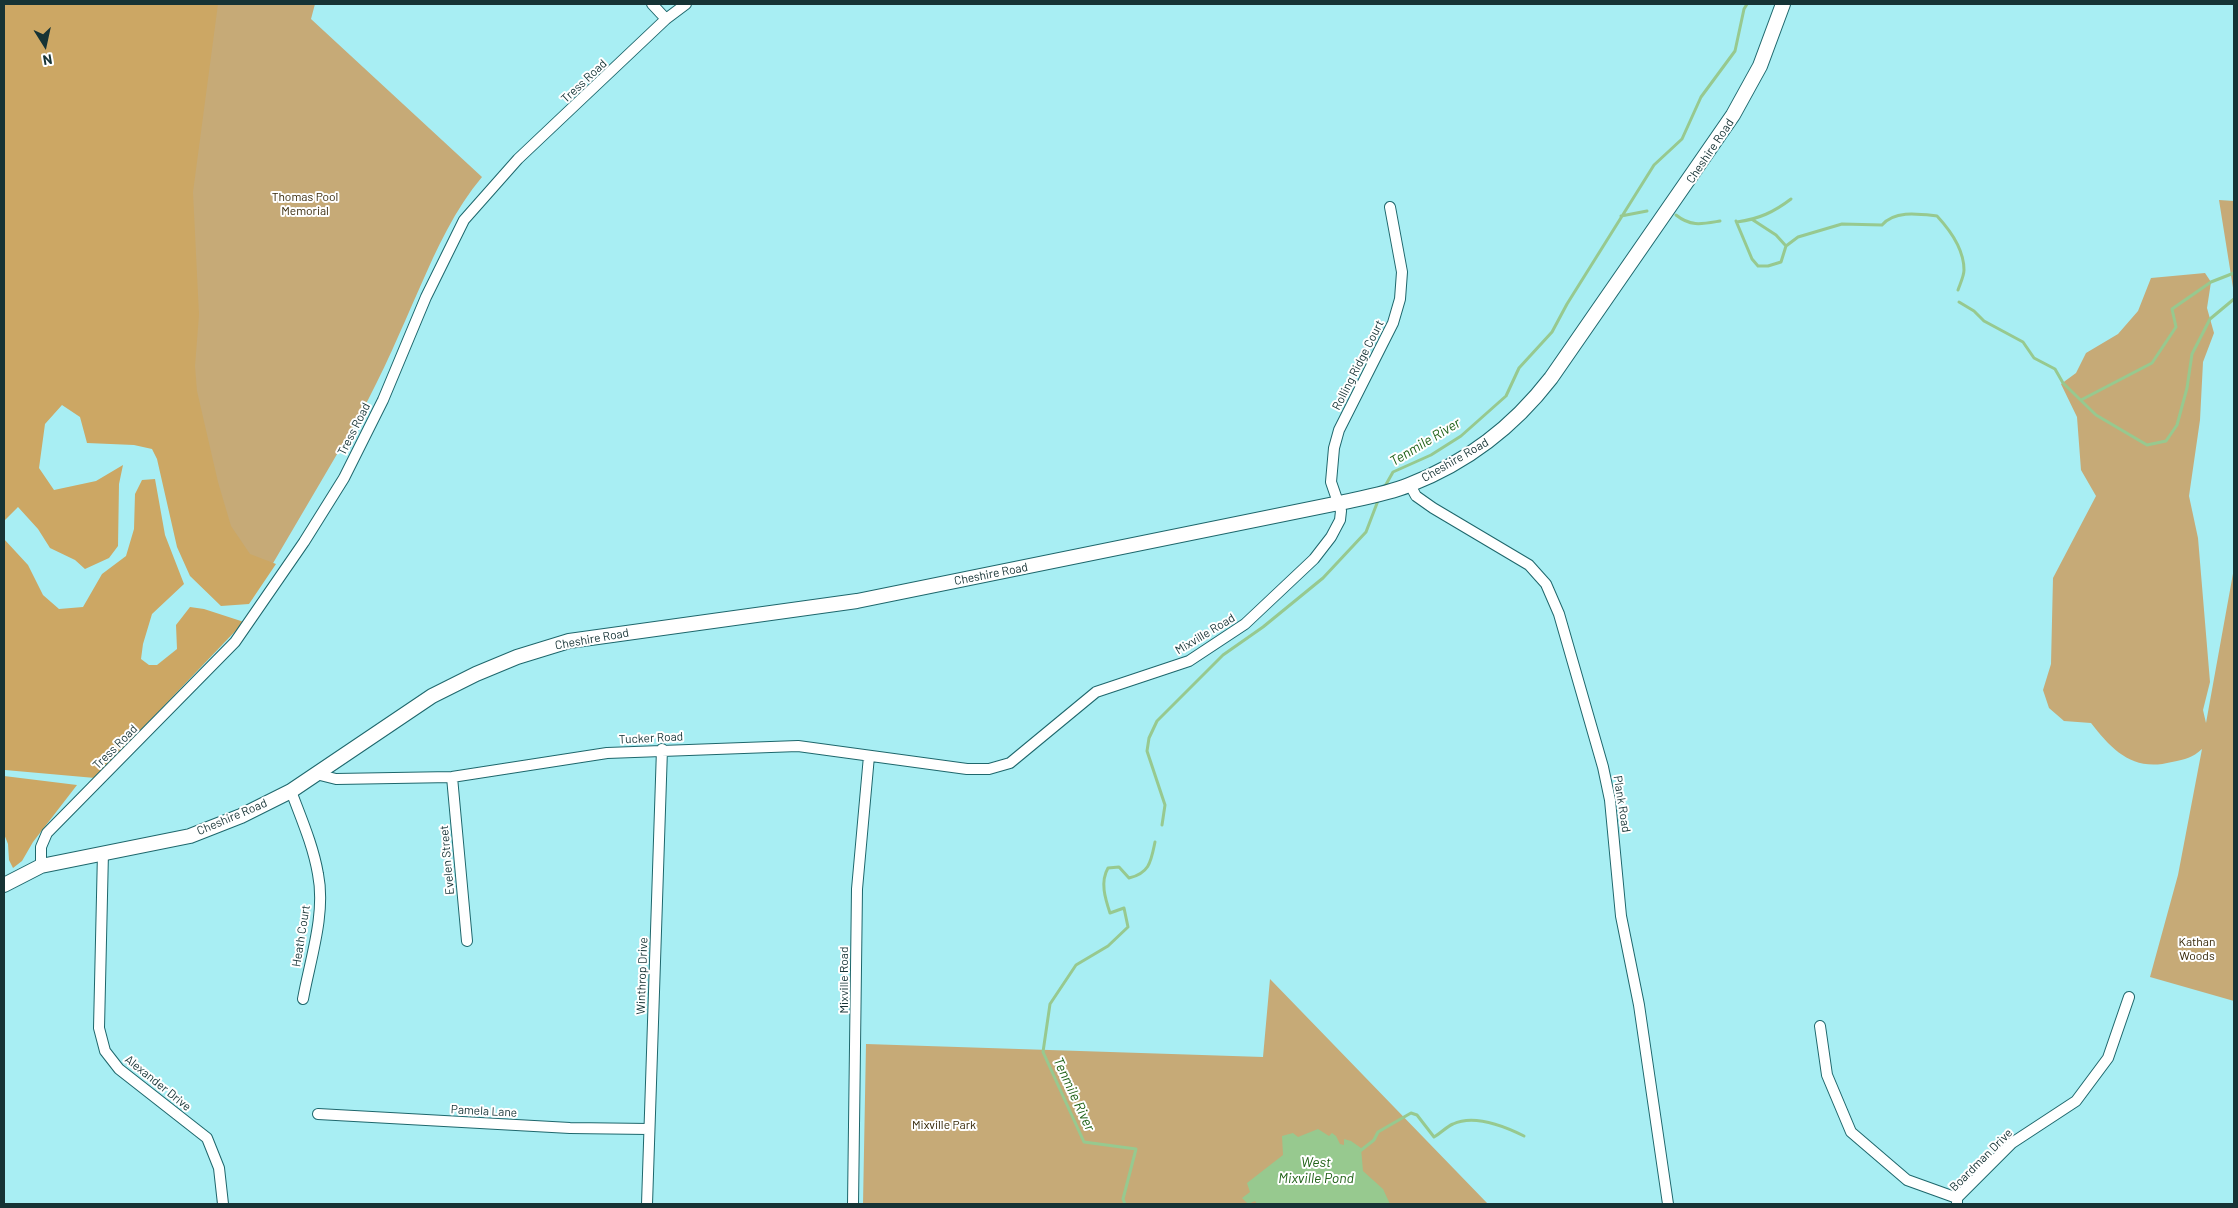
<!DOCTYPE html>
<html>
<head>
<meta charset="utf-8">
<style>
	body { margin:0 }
	#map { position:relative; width:2238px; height:1208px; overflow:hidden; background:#a8eef3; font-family:Barlow,sans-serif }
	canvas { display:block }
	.frame { position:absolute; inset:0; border:5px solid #163335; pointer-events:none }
	.north { position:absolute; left:20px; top:20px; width:50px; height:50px; -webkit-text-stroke:4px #fff; paint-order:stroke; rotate:170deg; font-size:14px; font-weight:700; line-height:20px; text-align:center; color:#163335 }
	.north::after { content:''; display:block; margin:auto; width:18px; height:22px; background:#163335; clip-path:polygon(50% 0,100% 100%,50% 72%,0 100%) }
</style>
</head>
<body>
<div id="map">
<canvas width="2238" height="1208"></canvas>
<div class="frame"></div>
<div class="north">N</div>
</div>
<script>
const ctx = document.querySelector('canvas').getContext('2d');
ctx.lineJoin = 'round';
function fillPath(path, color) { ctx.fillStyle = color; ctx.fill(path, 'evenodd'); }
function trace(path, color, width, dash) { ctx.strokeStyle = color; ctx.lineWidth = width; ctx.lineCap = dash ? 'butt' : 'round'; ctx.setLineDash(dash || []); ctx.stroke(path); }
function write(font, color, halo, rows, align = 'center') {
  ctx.font = font + ' Barlow,sans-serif'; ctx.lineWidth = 4; ctx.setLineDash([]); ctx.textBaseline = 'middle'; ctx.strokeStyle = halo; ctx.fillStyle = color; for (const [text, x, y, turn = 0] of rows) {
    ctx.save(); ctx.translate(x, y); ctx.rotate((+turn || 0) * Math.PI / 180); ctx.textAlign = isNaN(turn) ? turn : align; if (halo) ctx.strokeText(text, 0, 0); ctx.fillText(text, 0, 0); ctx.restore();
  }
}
const green = new Path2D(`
	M188,4h127l-4,15 171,158c-27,32 -45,71 -62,110 -19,43 -37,86 -60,128l-108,184 -61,-49z
	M2219,200l15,1v93z
	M2205,273l6,9 -4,26 7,25 -11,29 -3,58 -11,76 9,42 12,144 -7,28 3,13 28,-155v433l-84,-24 28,-102 24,-126c-10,9 -16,10 -30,13 -39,10 -59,-11 -81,-39l-27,-2 -15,-13 -6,-18 8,-26 2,-86 43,-82 -15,-26 -4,-53 -16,-33 15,-11 10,-20 32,-19 20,-23 13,-33z
	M1270,979l218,225h-625l3,-160 397,13z`);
const forest = new Path2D(`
	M4,4h214l-25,188 6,123 -4,51 2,25 21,91 13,44 19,28 26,10 -27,40 -28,2 -31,-30 -13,-29 -20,-88 -5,-10 -18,-4 -47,-2 -7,-26 -18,-12 -17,19 -6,44 15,22 42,-9 27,-16 -4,19 -1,62 -9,12 -24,11 -10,-9 -25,-12 -12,-19 -20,-22 -14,14z
	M155,479l10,56 19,49 -32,30 -9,30 -2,15 8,6h8l20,-16 -1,-24 14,-18 14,2 40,13 -149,156 -90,-8 -1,-231 24,26 15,30 16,14 24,-2 19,-33 24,-18 8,-27 1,-35 7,-14z
	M4,776l73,9 -44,57 -11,19 -9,7 -4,-8 -1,-16 -4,-10z`);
const water = new Path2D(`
	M1318,1129l11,7 3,-3 4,3 4,8 4,1v-6l7,2 10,7 2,23 20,18 7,15h-133l-2,-3 -7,3 -6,-6 8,-6 -3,-9 36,-28 -1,-19 11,-3 5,4z`);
const stream = new Path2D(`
	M1676,215c15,12 26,9 44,6
	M1621,216l26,-5
	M1753,220l23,15 10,11
	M1736,221l16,38 6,7h10l13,-4 5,-16 12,-9 44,-13 40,1c13,-15 37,-11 55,-9 13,14 27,34 27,54 0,6 -4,14 -6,20
	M1737,222c22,-3 37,-10 54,-23
	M1959,302l15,9 10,10 39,21 11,16 21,11 8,14 33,32 51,30 19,-4 11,-16 10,-37 5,-34 18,-35 24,-20
	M2081,400l71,-37 24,-36 -4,-18 39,-27 23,-9
	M1384,488l9,-16 38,-17 30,-19 45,-40 13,-28 33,-36 15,-28 87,-139 28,-26 19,-42 34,-46 9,-42 3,-5
	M1162,825l3,-20 -18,-54 2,-13 8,-17 66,-66 40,-28 60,-49 43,-46 13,-34
	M1360,1151l14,-11 4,-8 33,-19 6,2 17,22c7,-4 12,-10 19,-13 21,-10 53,3 71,12
	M1125,1204l-2,-5 13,-50 -52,-7 -41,-90 7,-48 26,-39 32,-19 20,-19 -4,-19 -14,5c-5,-15 -10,-31 -2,-45l11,-1 10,11c21,-5 22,-17 26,-36`);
const minor = new Path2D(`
	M652,4l14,15
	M1410,485l6,11 17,12 96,57 17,19 13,30 44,153 7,33 11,116 18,89 29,199
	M316,774l20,5 116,-2 155,-24 191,-7 169,23h22l21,-6 86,-71 93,-31 56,-37 69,-65 17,-22 9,-17 1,-9 -10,-29 3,-34 5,-18 54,-107 7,-24 2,-27 -12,-65
	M452,777l15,164
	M291,791c10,27 22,54 27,83 8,40 -8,86 -15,125
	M103,852l-4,176 6,23 14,18 88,69 12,30 4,36
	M41,866v-19l6,-14 188,-191 69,-100 40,-64 39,-78 43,-103 38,-77 54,-61 148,-140 20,-15
	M1820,1026l7,49 24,57 56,48 50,18
	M318,1114l252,14 79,1
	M647,1204l15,-455
	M853,1204l4,-315 12,-133
	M1957,1204v-6l55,-55 64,-42 32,-43 21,-61`);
const major = new Path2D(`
	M4,885l37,-19 149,-30 51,-20 50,-25 141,-95 44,-22 41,-17 52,-16 288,-40 482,-98c23,-5 48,-9 70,-18 57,-22 105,-59 142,-107l182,-263 27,-49 23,-62`);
const streetNames = [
	["Tress Road",584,81,-43],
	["Cheshire Road",1710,151,-56],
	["Rolling Ridge Court",1358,365,-63],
	["Tress Road",354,429,-63],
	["Cheshire Road",1455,460,-30],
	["Cheshire Road",991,574,-11],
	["Mixville Road",1205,634,-31],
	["Cheshire Road",592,639,-10],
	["Tucker Road",651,738,-3],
	["Tress Road",115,747,-45],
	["Plank Road",1622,804,81],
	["Cheshire Road",232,817,-23],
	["Evelen Street",447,860,-95],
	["Heath Court",301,936,-81],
	["Winthrop Drive",642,976,-88],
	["Mixville Road",844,980,-90],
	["Alexander Drive",158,1083,39],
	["Pamela Lane",484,1111,3],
	["Boardman Drive",1981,1160,-45]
];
const parkNames = [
	["Thomas Pool",305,197],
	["Memorial",305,211],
	["Kathan",2197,942],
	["Woods",2197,956],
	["Mixville Park",944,1125]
];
const waterNames = [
	["Tenmile River",1425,442,-31],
	["Tenmile River",1074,1094,65],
	["West",1316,1162],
	["Mixville Pond",1316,1178]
];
fillPath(green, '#c6aa77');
fillPath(forest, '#cca764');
fillPath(water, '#97c98f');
trace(stream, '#97c98f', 3);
trace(minor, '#1e676c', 12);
trace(major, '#1e676c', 16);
trace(minor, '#fff', 10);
trace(major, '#fff', 14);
write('12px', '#163335', '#fff', streetNames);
write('12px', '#352607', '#fff', parkNames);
write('italic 14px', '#206217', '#fff', waterNames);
</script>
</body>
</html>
